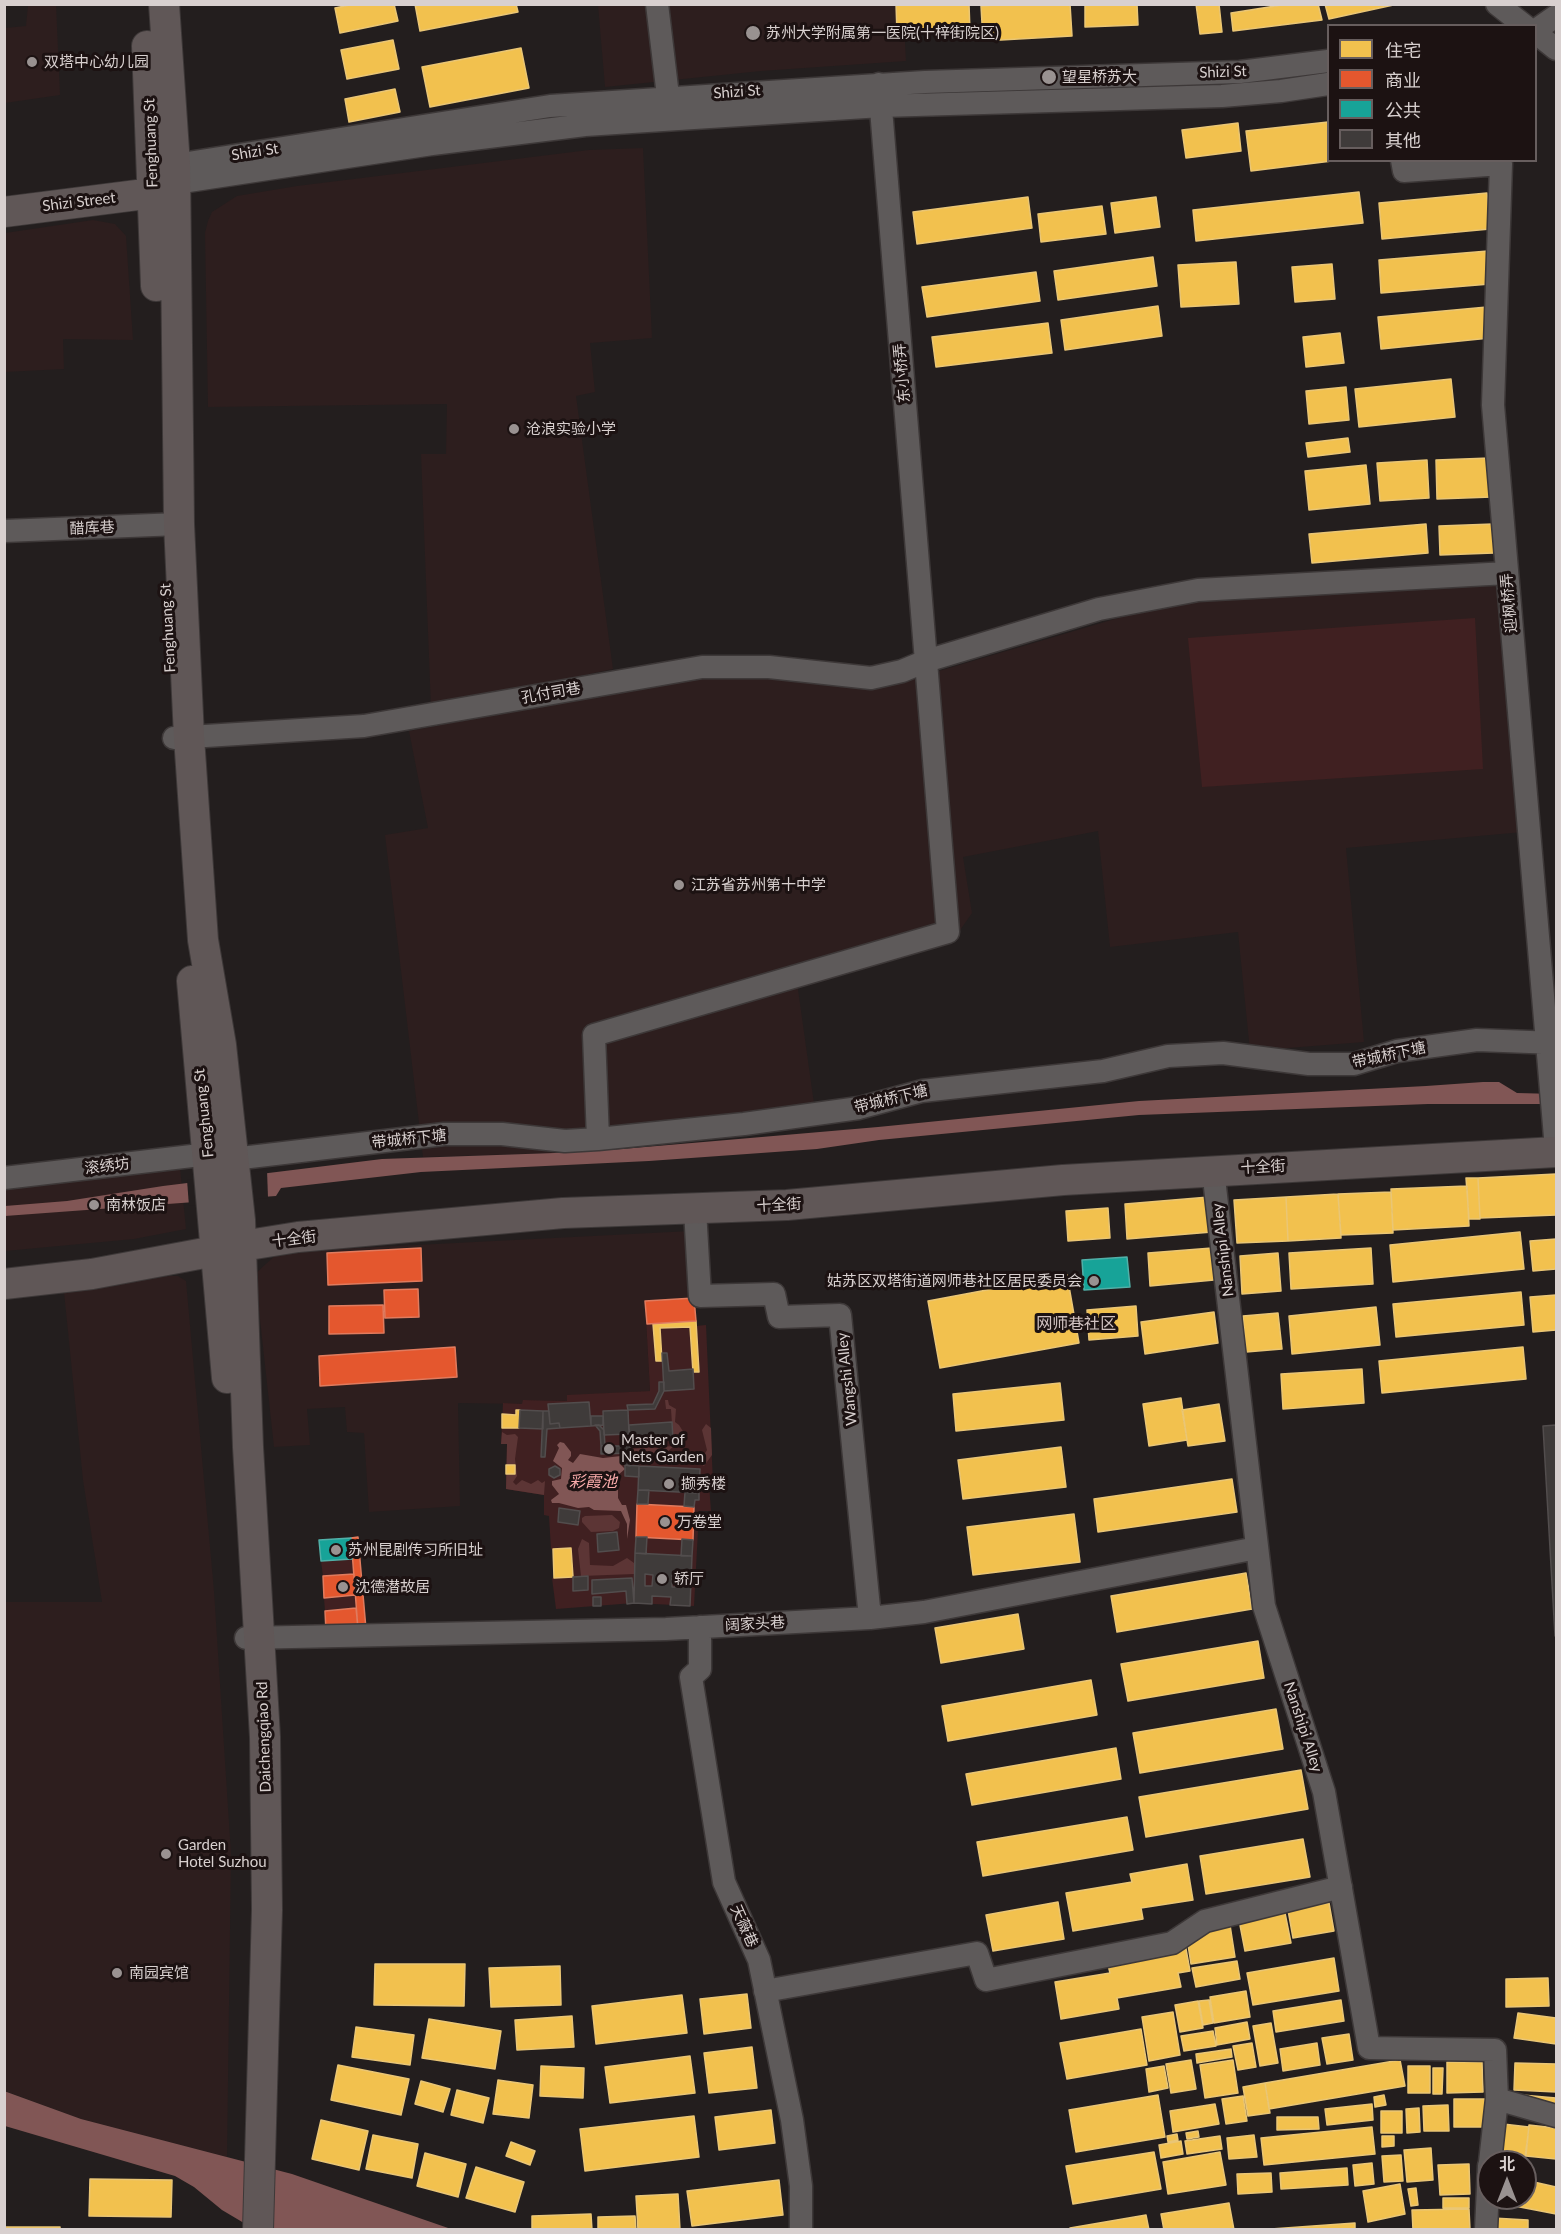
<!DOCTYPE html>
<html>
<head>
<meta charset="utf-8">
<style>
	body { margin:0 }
	#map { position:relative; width:1561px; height:2234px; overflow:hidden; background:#231e1e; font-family:Lato,"Noto Sans SC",sans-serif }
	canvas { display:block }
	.frame { position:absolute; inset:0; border:6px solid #d8d0cf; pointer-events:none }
	.legend { position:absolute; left:1327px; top:24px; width:210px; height:138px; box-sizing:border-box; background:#1c1212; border:2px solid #675e5e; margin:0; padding:8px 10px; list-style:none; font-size:18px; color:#d8d0cf }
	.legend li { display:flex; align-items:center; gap:12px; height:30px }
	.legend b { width:30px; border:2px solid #675e5e }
	.north { position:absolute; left:1477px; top:2150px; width:60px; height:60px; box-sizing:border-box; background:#1c1212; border:2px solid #675e5e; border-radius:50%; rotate:0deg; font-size:16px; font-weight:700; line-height:24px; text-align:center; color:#d8d0cf }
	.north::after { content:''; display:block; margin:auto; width:21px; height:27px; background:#999291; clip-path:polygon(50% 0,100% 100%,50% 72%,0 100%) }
</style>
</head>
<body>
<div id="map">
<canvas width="1561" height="2234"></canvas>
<div class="frame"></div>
<ul class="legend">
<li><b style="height:16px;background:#f2c14e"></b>住宅</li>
<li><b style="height:16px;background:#e4572e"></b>商业</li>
<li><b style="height:16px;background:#17a398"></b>公共</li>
<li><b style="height:16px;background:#3f3b3a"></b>其他</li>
</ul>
<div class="north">北</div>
</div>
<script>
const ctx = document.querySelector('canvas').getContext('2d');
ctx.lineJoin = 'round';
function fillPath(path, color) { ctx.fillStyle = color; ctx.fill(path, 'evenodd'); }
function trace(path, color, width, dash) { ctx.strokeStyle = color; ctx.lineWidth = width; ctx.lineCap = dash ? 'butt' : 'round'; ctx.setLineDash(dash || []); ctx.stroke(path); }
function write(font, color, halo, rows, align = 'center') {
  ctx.font = font + ' Lato,"Noto Sans SC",sans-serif'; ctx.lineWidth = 6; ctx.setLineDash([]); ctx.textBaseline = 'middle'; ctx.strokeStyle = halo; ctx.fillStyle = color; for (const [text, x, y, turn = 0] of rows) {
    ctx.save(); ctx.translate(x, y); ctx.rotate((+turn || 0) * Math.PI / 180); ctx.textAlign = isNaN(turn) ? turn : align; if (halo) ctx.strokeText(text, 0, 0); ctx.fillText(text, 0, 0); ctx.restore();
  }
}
const built = new Path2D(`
	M28,5h28l4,90 -55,8v-75l21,-2z
	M598,5h305l3,56 -145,10 -156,16z
	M643,148l9,190 -62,5 5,49 -19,4 37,273 -182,39 -10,-254h25l1,-50 -239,3 -3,-174 3,-12 4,-9 25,-16 60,-10 292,-36z
	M93,220l22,4 11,12 7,104 -70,-1 1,30 -59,3v-139z
	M1509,575l14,257 -177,16 18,194 -114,9 -12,-119 -128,15 -12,-116 -135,26 9,56 -16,23 -161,32 22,157 -195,24 -68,4 -131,4 -38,-322 43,-7 -19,-97 327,-62 169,12 257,-76z
	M5,1167h175l6,62 -52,10 -129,12z
	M691,1231l3,67 -49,3 5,90 -83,5v5l-44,-1v4l-65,-1 2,103 -91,6 -5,-79 -17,-1 -2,-25 -38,2 3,36 -36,2 -19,-173 24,-22z
	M168,1276h10l8,5 28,310 17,263 -4,303 -146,-38 -76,-28v-489h97l-19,-122 -19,-188z`);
const green = new Path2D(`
	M1475,618l8,151 -281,18 -14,-149z
	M694,1298l2,28 10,-1 7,158 -4,1 2,27h-12l-5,95 -60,-3 -78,6 -4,-31h2l-1,-28 -2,-1 -2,-33 -5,-1v-20l-38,-6 1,-45h-6l2,-41 19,1 1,-4 44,1v-6l83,-4 -5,-90z
	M352,1559l2,15 -31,2 -2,-15z
	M355,1595l1,13 -31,3 -1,-13z`);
const forest = new Path2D(`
	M665,1400h3l1,5 7,4 -1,13 4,3 5,8 -3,6 -8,1 -2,-31h-5z
	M706,1424l5,4 1,27 -8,11 -5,-3 8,-13 -5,-20z
	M502,1432l5,3 8,-1 3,3 -3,22 2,17 -4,6 3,3 6,-5 9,4 7,-4 4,3 3,-2 -1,14 -38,-6 1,-45h-6z
	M674,1446l-7,6 5,6 -1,3h-11l-3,-5 -15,3 -11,-2 -1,-8z
	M612,1515l8,7 -1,6 -6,3 -22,1 -9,-10v-4l3,-2z
	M582,1539l7,4 1,22 23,1 14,-8 7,5v11l-53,2 -3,-27z`);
const water = new Path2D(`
	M1483,1082h16l18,11 39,1 -9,10h-119l-289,11 -260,25 -62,9 -168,12 -228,11 -140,16 -5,8 -271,20v-10l62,-5 96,-15 219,-27 172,-6 68,-4 256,-22 261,-26 287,-15z
	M560,1442l4,1 7,9v4l-3,4 5,3 7,-9 23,4 18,-2v9l4,4 -7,6v23l4,7h4l4,15 -3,19v-15l-6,-13 -27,-1 -5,-3 -11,1 -19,-5h-7l-1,-3 8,-6 -7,-9v-4l9,-2 1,-11 -9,-7 6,-13 -2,-3z
	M4,2091l77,28 211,55 159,55h-197l-32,-19 -28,-23 -19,-11 -170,-50z`);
const pier = new Path2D(`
	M267,1170l1,28 -79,8 -2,-26z`);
const homes = new Path2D(`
	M354,4h40l4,17 -58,12 -5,-25z
	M415,4h101l2,8 -98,19z
	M896,4h73l1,28 -73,2z
	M1011,4h59l2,32 -89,5 -2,-35z
	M1085,4h52l1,21 -53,2z
	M1196,4h23l3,28 -22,2z
	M1288,4h30l4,16 -89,11 -2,-18z
	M1325,4h73l-69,15z
	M393,40l6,29 -52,10 -6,-29z
	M521,48l8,40 -99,19 -8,-40z
	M395,89l5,23 -51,10 -4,-23z
	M1328,122v38h12l-89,11 -5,-40z
	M1238,123l3,28 -55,7 -4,-28z
	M1359,192l4,31 -167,18 -3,-31z
	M1487,193l3,36 -108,10 -3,-36z
	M1028,197l4,31 -115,16 -4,-32z
	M1156,197l4,30 -45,6 -4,-30z
	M1102,206l4,28 -65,8 -3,-28z
	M1488,251l2,33 -109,9 -2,-33z
	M1153,257l4,29 -99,14 -4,-29z
	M1236,262l3,42 -58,3 -3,-42z
	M1332,264l3,35 -40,3 -3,-35z
	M1036,272l4,29 -113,16 -5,-30z
	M1158,306l4,30 -97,14 -4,-30z
	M1487,307l3,31 -109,11 -3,-32z
	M1048,323l4,30 -116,14 -4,-30z
	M1340,333l4,30 -38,4 -3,-30z
	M1451,379l4,38 -96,10 -4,-38z
	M1346,387l3,33 -40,4 -3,-33z
	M1348,438l2,14 -42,5 -2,-14z
	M1490,458l2,39 -55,2 -1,-39z
	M1427,460l2,38 -49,3 -3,-38z
	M1366,465l4,39 -61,6 -4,-39z
	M1426,524l2,29 -116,10 -3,-29z
	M1493,524l1,29 -54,2 -1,-29z
	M1556,1174v41l-76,3 -2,-40z
	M1466,1178h12l2,41h-11z
	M1467,1186l2,40 -76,4 -2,-41z
	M1391,1192l2,41 -52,2 -3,-41z
	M1338,1194l3,44 -53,3 -2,-44z
	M1209,1197l3,35 -85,7 -2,-35z
	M1286,1197l2,44 -51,2 -3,-43z
	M1108,1208l2,30 -42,3 -2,-30z
	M1520,1232l4,37 -131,13 -3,-37z
	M1556,1239v30l-23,2 -3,-30z
	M1212,1248l2,32 -64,6 -2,-33z
	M1371,1248l2,36 -82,5 -2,-36z
	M1278,1253l3,38 -39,3 -2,-38z
	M1067,1275l12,68 -139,25 -12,-67z
	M1521,1292l3,33 -128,12 -3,-33z
	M1556,1295v35l-23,2 -3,-35z
	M1136,1306l2,30 -49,4 -2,-30z
	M1376,1307l4,38 -88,9 -3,-38z
	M1214,1312l4,31 -73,11 -4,-32z
	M1278,1313l4,36 -36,3 -3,-36z
	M696,1321l3,51h-6l-3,-45 -30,1 2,33h-6l-3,-37z
	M1523,1347l3,32 -144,14 -3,-32z
	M1362,1369l2,34 -81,6 -2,-35z
	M1060,1383l4,37 -108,11 -3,-37z
	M1181,1398l6,42 -38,6 -6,-42z
	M1219,1404l6,37 -37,5 -6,-36z
	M516,1410h4l-1,18h-17v-14l14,1z
	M1061,1447l5,40 -103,12 -5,-39z
	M506,1465h9v9h-9z
	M1232,1479l5,33 -139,20 -4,-33z
	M1074,1514l6,48 -107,13 -6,-48z
	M571,1548l2,29 -19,1 -1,-29z
	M1246,1573l6,36 -135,23 -6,-36z
	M1018,1614l6,35 -83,14 -6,-35z
	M1258,1641l6,37 -136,23 -7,-37z
	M1091,1680l6,35 -149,26 -6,-35z
	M1276,1709l7,40 -143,24 -7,-40z
	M1116,1748l5,31 -149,26 -6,-31z
	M1301,1770l7,39 -162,28 -7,-40z
	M1127,1817l6,33 -150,26 -6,-34z
	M1303,1839l7,38 -104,17 -6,-38z
	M1187,1864l6,36 -52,8 2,11 -70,12 -7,-38 66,-11 -2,-8z
	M1058,1902l6,37 -71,12 -7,-36z
	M1329,1903l5,28 -41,7 -5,-28z
	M1285,1913l6,30 -46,8 -6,-31z
	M1230,1925l5,32 -44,7 -5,-32z
	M1184,1938l6,33 -12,2 3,14 -64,11 2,11 -58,10 -6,-37 55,-9 -2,-8z
	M1334,1958l5,33 -86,14 -6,-32z
	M1237,1961l3,18 -44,8 -4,-19z
	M375,1964h90l-1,42 -90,-1z
	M560,1966l1,39 -70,2 -2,-39z
	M1548,1978l1,28 -43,1v-28z
	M1246,1991l4,26 -36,6 -4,-26z
	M747,1994l4,34 -47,6 -4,-35z
	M682,1995l5,38 -91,11 -4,-38z
	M1209,2000l4,23 -10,2 -4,-24z
	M1341,2000l3,21 -68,11 -3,-21z
	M1198,2001l5,27 -23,4 -5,-27z
	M1173,2012l7,43 -31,6 -7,-44z
	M1518,2013l38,5v26l-42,-6z
	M572,2016l2,31 -57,3 -2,-30z
	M429,2019l72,12 -6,38 -73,-11z
	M1247,2022l3,17 -33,6 -2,-17z
	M1271,2023l7,40 -18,3 -7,-40z
	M356,2027l58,8 -4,30 -58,-8z
	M1141,2029l6,36 -80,14 -7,-36z
	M1213,2031l3,15 -32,5 -3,-15z
	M1349,2034l4,26 -26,4 -5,-26z
	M1252,2043l4,24 -18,3 -5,-24z
	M1317,2043l3,22 -37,6 -3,-22z
	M752,2047l5,41 -48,5 -5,-40z
	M1231,2049l1,8 -35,6 -1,-9z
	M690,2056l5,37 -85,10 -5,-36z
	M1191,2060l5,29 -25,4 -5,-29z
	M1233,2060l5,33 -33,5 -5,-33z
	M1400,2060l5,26 -136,23 -4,-26z
	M1447,2062h35l1,30 -36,1z
	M1515,2063l41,1v28l-42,-2z
	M338,2065l71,14 -8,36 -70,-15z
	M541,2066l43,2 -1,30 -43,-2z
	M1164,2066l4,22 -19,4 -3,-23z
	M1408,2066h22v27h-22z
	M1433,2068h10l-1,26h-9z
	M498,2080l35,5 -4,33 -36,-4z
	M421,2081l29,8 -7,23 -28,-8z
	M1265,2083l5,30 -22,3 -5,-29z
	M457,2090l32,8 -6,25 -32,-8z
	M1158,2095l7,42 -89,15 -7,-42z
	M1384,2095l2,10 -11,2 -1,-10z
	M1522,2095l34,3v9z
	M1243,2096l4,25 -21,3 -4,-25z
	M1454,2099h31v28h-31z
	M1215,2104l4,20 -46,8 -3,-21z
	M1372,2104l1,16 -46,5 -2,-16z
	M1448,2105l1,26h-25l-1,-25z
	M1419,2108l1,24 -13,1 -1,-24z
	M771,2110l4,33 -56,7 -4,-33z
	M1381,2111h21v22h-21z
	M694,2116l5,41 -114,14 -5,-42z
	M1277,2117h41l1,12 -42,1z
	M321,2120l47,11 -9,39 -47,-11z
	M1503,2124l26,3 -4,30 -25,-3z
	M1529,2125l27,3v31l-30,-3z
	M1372,2127l3,27 -111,11 -3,-27z
	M1198,2131l1,6 -12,2 -1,-6z
	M1177,2134l1,6 -10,2 -1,-6z
	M373,2135l45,9 -6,34 -46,-9z
	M1254,2135l3,22 -28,2 -2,-21z
	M1220,2136l2,13 -35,5 -2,-13z
	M1382,2136h12v10l-12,1z
	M1181,2141l2,13 -22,4 -2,-13z
	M511,2142l24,9 -5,14 -24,-9z
	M1431,2148l2,32 -26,2 -3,-32z
	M1154,2152l7,37 -88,15 -7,-38z
	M1220,2152l6,33 -58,9 -5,-32z
	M425,2153l41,11 -8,33 -41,-11z
	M1401,2155l2,26 -19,1 -2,-26z
	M1372,2163l2,21 -19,2 -2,-21z
	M1469,2164l1,30 -30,1 -2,-30z
	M476,2167l48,15 -9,30 -49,-14z
	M1347,2168l1,17 -67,4 -1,-16z
	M1271,2173l1,19 -34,2 -1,-20z
	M90,2179l82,1 -1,37 -82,-1z
	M779,2180l4,35 -91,11 -5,-35z
	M1525,2180l31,7v27l-62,-12 1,-4h30z
	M1400,2184l5,30 -37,8 -5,-31z
	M1416,2188l2,17 -7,1 -3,-17z
	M678,2194l2,36h-42l-2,-34z
	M1443,2198h26v10h-26z
	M1229,2203l5,27h-70l-3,-16z
	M1469,2209l1,21h-57l-1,-20z
	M591,2214l1,16h-60v-14z
	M1146,2215l3,15h-78l-1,-2z
	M635,2216l1,14h-38v-13z
	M1493,2218l35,2v10h-36z
	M1355,2223v7h-98z
	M4,2227h56v3h-56z`);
const shops = new Path2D(`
	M421,1248l1,33 -94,4 -1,-32z
	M418,1289l1,28 -34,1 -1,-28z
	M694,1298l2,23 -49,3 -2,-23z
	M383,1305l1,28 -55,1v-28z
	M455,1347l2,30 -137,9 -1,-30z
	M637,1504l57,3 -1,33 -57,-3z
	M358,1537l8,92h-8l-7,-91z
	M354,1574l1,21 -31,3 -1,-22z
	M356,1608l2,21 -32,3 -1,-21z`);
const public = new Path2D(`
	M1127,1257l3,30 -46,3 -2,-30z
	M351,1538l1,21 -31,2 -2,-21z`);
const building = new Path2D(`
	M662,1353h5l2,18 24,-2 1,20 -30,2z
	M659,1382h5v9l-9,18 -27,1 -1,-5 26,-1 6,-13z
	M589,1402l2,24 -31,2 -1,-5 -9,1 -2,-20z
	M520,1410l23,1v18l-24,-1z
	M628,1410l1,24 -25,1 -1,-24z
	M543,1411h6l1,13 9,-1 1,5 -13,1 -2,28h-4z
	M591,1416h12v9l-12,1z
	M672,1422l1,18 -43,3 -1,-18z
	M595,1425h4l5,5 1,16h-4l-1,-15z
	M1556,1425v211h-1l-12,-210z
	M626,1443h4l1,10 -30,1v-8h25z
	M626,1453h5l-1,13 -5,-1z
	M625,1465l14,1v11l-14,-1z
	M555,1466l5,3v6l-6,3 -5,-3v-6z
	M639,1466l61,3 -1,24 -61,-3z
	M638,1490h11l-1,14h-11z
	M685,1492l14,1v7h-4l-1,7 -10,-1z
	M559,1508l21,3 -2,14 -20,-3z
	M617,1532l2,18 -21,2 -1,-18z
	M636,1537h11l-1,17 -11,-1z
	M682,1539l11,1 -1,16h-11z
	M635,1553l57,3 -2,50 -20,-1 1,-8 -19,-1v8l-18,-1zM645,1574l8,1 -1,11h-7zM672,1575h9l-1,12h-8z
	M588,1576v14l-15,1v-14z
	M632,1578l2,25 -7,1 -1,-13 -34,3v-14z
	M593,1597h8v9h-8z`);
const minor = new Path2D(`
	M657,4l13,109
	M1497,4l28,22
	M1536,30l20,-14
	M1536,33l20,16
	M1402,160l2,11 97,-7 -8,241 63,744
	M175,165l375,-59 375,-24 315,-10 88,-11
	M175,183l257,-39 153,-19 296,-19 341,-10 59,-5 47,-7
	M4,531l175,-7
	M174,738l190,-12 338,-59h67l102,11 31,-7 24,-10 173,-52 99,-19 309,-17
	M598,1139l-4,-104 354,-103 -69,-848
	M233,1159l211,-25h58l63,7 33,-2 146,-15 115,-16 63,-17 181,-20 65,-15 55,-3 86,11h45l43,-13 80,-11 79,3
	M1213,1170l51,436 60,186 45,256 126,2 2,49 -7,63
	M4,1178l205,-24
	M695,1210l5,86 74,-2 5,23 61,-2 30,303
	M700,1627v42l-9,8 33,205 35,78 33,160 9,66v44
	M246,1638l420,-9 204,-11 54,-6 333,-64
	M765,1991l212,-38 9,27 186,-37 33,-22 136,-34
	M1497,2099l59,17
	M1486,2230l3,-64`);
const major = new Path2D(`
	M164,4l11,161 4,359 10,213 14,203 18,105 19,175 8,227 17,290 2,173 -9,320
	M147,46l9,240
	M4,212l149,-19 17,-7
	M192,981l35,397
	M4,1284l88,-10 150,-28 56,-9 265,-24 224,-8 276,-25 493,-28`);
const markers = [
	[753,33,8,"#999291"],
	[32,62,6,"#999291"],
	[1049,77,8,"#999291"],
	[514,429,6,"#999291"],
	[679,885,6,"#999291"],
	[94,1205,6,"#999291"],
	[1094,1281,6,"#999291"],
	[609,1449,6,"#999291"],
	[669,1484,6,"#999291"],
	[665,1522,6,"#999291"],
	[336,1550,6,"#999291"],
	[662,1579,6,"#999291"],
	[343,1587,6,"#999291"],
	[166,1854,6,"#999291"],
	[117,1973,6,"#999291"]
];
const poiNames = [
	["苏州大学附属第一医院(十梓街院区)",766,33],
	["双塔中心幼儿园",44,62],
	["望星桥苏大",1062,77],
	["沧浪实验小学",526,429],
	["江苏省苏州第十中学",691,885],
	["南林饭店",106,1205],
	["姑苏区双塔街道网师巷社区居民委员会",1082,1281,"right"],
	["Master of",621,1440],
	["Nets Garden",621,1457],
	["撷秀楼",681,1484],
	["万卷堂",677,1522],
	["苏州昆剧传习所旧址",348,1550],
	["轿厅",674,1579],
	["沈德潜故居",355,1587],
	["Garden",178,1845],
	["Hotel Suzhou",178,1862],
	["南园宾馆",129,1973]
];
const streetNames = [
	["Shizi St",1223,72,-2],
	["Shizi St",737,92,-4],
	["Fenghuang St",151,143,-92],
	["Shizi St",255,152,-9],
	["Shizi Street",79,202,-7],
	["东小桥弄",902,373,-95],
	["醋库巷",92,528,-2],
	["迎枫桥弄",1509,603,-95],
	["Fenghuang St",168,628,-93],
	["孔付司巷",551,693,-10],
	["带城桥下塘",1389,1055,-12],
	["带城桥下塘",891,1099,-14],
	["Fenghuang St",204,1113,-96],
	["带城桥下塘",409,1139,-6],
	["滚绣坊",107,1166,-7],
	["十全街",1263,1167,-3],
	["十全街",779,1205,-3],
	["十全街",294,1239,-7],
	["Nanshipi Alley",1223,1250,-97],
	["Wangshi Alley",847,1379,-96],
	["阔家头巷",755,1624,-3],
	["Nanshipi Alley",1303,1727,72],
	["Daichengqiao Rd",264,1737,-92],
	["天薇巷",744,1926,66]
];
const neighbourhoodNames = [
	["网师巷社区",1076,1324]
];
const waterNames = [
	["彩霞池",593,1482]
];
fillPath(built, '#2d1e1e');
fillPath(green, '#402021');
fillPath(forest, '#5c3535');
fillPath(water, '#815655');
fillPath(pier, '#231e1e');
fillPath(homes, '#f2c14e');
trace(homes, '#eac675', 1.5);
fillPath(shops, '#e4572e');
trace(shops, '#e07b5e', 1.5);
fillPath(public, '#17a398');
trace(public, '#51b0a8', 1.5);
fillPath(building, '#3f3b3a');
trace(building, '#524d4d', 1.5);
trace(minor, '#3d3838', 25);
trace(major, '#3d3838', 32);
trace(minor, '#5e5a5a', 22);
trace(major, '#605757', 30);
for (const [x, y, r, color] of markers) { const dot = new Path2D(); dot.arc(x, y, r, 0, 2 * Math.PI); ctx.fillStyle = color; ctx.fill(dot); trace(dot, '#1c1212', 2); }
write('15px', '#d8d0cf', '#1c1212', poiNames, 'left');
write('15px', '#d8d0cf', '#1c1212', streetNames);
write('16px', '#d1c2c1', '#1c1212', neighbourhoodNames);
write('italic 16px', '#faacab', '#1c1212', waterNames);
</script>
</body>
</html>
